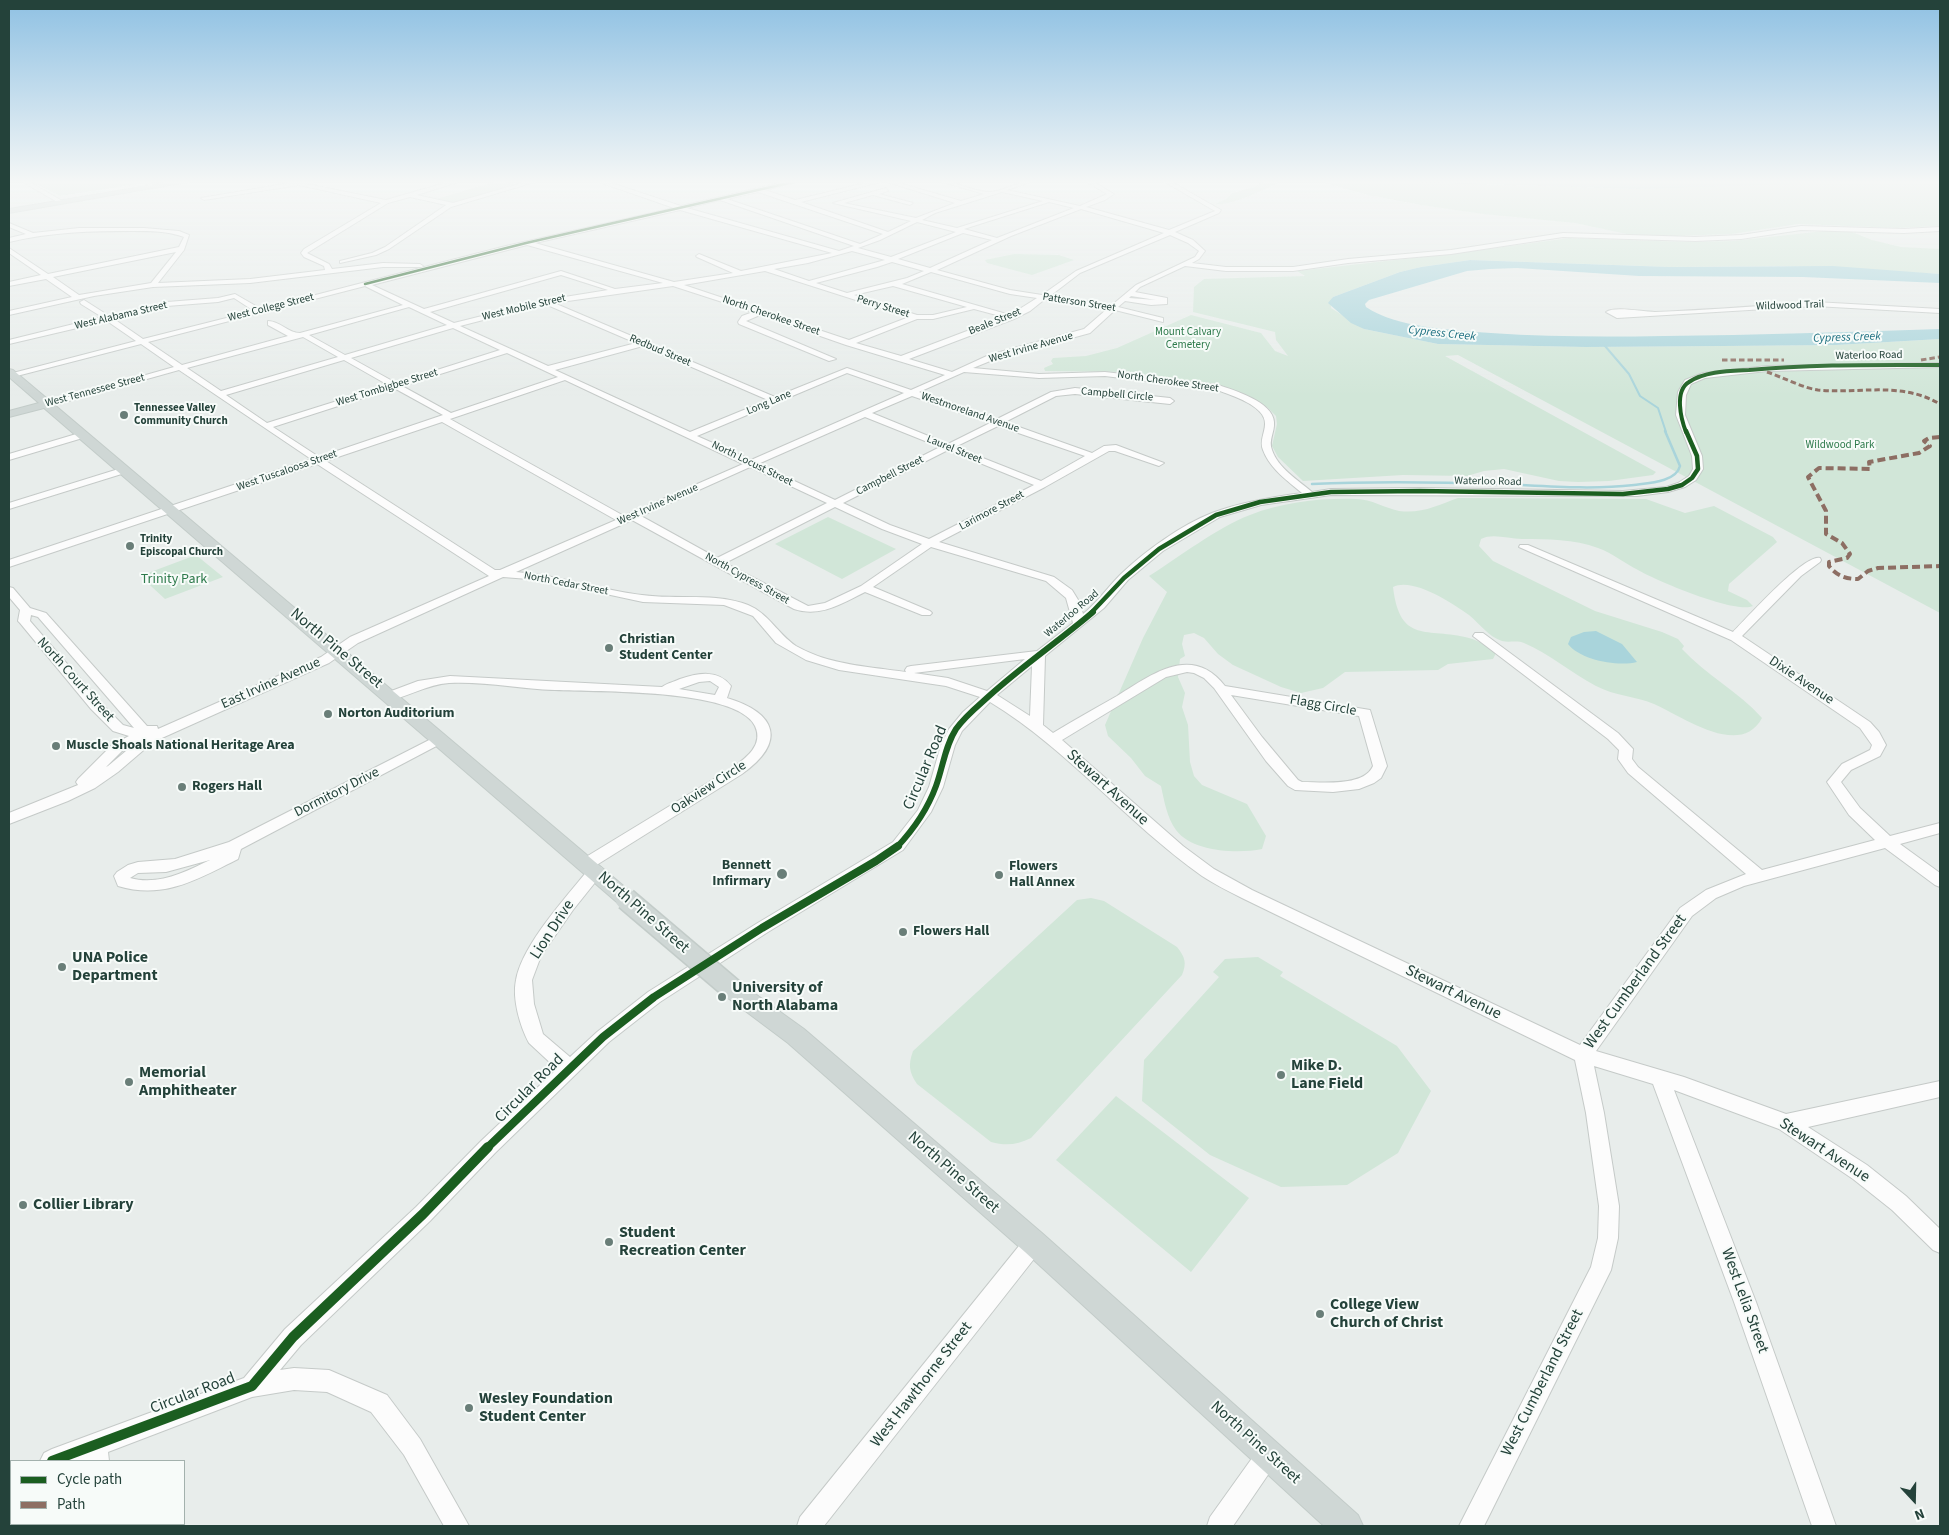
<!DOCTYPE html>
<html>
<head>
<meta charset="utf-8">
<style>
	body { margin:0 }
	#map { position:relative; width:1949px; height:1535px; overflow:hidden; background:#e8edeb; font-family:"Source Sans 3",sans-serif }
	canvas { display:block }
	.frame { position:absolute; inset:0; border:10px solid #24423a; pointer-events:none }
	.legend { position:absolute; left:10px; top:1460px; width:175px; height:65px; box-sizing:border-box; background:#f7fbf9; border:1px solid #a3b1ad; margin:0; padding:6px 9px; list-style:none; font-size:15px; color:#24423a }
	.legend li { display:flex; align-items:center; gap:10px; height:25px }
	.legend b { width:25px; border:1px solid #a3b1ad }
	.north { position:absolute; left:1889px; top:1475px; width:50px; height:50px; -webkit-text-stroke:4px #f7fbf9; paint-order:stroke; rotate:159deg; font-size:14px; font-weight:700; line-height:20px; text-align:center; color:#24423a }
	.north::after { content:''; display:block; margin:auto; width:18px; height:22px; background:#24423a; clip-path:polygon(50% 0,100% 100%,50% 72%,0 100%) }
</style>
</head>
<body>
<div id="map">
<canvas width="1949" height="1535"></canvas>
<div class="frame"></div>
<ul class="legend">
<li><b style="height:6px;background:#1b5e20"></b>Cycle path</li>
<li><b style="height:6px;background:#8d6e63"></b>Path</li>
</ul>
<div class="north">N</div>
</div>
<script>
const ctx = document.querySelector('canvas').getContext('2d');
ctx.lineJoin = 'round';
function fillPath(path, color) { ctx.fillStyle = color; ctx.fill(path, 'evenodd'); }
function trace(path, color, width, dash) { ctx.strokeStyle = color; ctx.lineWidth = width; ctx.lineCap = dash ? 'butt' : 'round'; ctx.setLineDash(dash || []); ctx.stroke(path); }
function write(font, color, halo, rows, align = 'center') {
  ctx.font = font + ' "Source Sans 3",sans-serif'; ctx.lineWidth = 4; ctx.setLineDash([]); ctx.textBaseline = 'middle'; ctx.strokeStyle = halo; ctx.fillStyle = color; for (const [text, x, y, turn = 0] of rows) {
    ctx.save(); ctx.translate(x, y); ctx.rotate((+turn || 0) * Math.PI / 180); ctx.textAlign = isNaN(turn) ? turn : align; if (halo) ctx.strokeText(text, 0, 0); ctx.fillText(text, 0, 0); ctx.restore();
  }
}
const green = new Path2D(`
	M31,181h125l-96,15z
	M498,181l20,4 -64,18 -18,-4z
	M1265,181h17c-14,7 -53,26 -67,23l11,-5 6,-6 22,-6z
	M1319,181h65l254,8 124,-6 178,-2v45l-43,2 -99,-4 -66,10 -57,2 -44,-1 -56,-12 -92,-9 -62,-9 -53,-10z
	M1833,230l19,2 20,8 29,7 39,2v25l-156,-8 -113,1 -201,-7 -49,7 -21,5 -67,25 -2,11 33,21 74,15 148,3 137,-1 113,-1 104,-6v274l-482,-258 -13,1 211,116 -3,3 -44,6 -31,1 -19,-1 -55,-12 -20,2 -17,5 -64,-1 -100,6 -25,-24 -6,-11 5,-22 -1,-8 -9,-9 -25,-14 -23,-8 -94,-13 -80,-1 -1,-3 9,-4 -2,-3 2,-3 33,-2 31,-8 74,-33 70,18 14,18 13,5 -12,-16 -1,-8 -82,-20 1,-25 10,-8 101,-3 -8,-5 169,-19 103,-14 120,4 43,-1z
	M1014,254l45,1 15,5 -42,15 -45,-12 -2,-3z
	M1458,498l188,1 39,14 29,-7 59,31 4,5 -48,42 -1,7 19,9 6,6c-18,8 -96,-25 -115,-36 -14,-7 -26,-17 -40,-22 -24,-9 -51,-9 -76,-9 -14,0 -29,-6 -41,0l-2,7 14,15 102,50 67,21 16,7 6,7 -2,3c24,26 56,42 80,69 -22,41 -80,-2 -108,-14 -19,-8 -39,-8 -58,-18 -25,-13 -46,-32 -72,-43 -7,-3 -15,0 -22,-2 -13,-4 -23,-18 -33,-26 -17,-12 -56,-38 -76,-28 7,58 34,40 76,51 11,3 19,9 27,15l-3,6 -45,5 -10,6 -93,2 -22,16 -22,5 -20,-6 -48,-22 -15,-11 -14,-16 -10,-5 -10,2 -2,9 3,12 -5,3 -2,18 7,16 -3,14 6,18 2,37 4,14 8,9 45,19 19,32 -4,13c-24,5 -70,3 -86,-19 -9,-12 -12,-30 -15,-44l-16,-10 -14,-18 -23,-22 -3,-11 38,-87 24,-46 -18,-16c32,-20 67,-48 101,-61 33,-13 71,-17 106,-16 16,0 28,9 43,12 23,3 39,-6 59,-13z
	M828,517l68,32 -54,30 -67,-35z
	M196,555l27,22 -58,22 -25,-23z
	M1091,898l13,3 73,46c8,10 10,16 5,28l-151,163c-14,7 -25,8 -40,4l-74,-58c-8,-12 -9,-19 -4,-33l164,-151z
	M1258,957l25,15 -3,4 117,70 34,45 -33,62 -51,32 -66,2 -71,-32 -68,-54 2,-41 75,-83 -6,-5 12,-13z
	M1116,1096l133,102 -58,74 -135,-112z`);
const water = new Path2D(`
	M1384,181h498l-244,8z
	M1470,260l201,7 162,-1 107,8v9l-137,-6 -164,-1 -122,-8 -27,1 -23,2 -98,29 -4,4 1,3c31,21 87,23 125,26 58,4 115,4 173,3 92,-1 184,-4 276,-7v10l-104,6 -113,1 -137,1 -148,-3 -74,-15 -13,-6 -23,-20 5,-6 67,-25 21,-5z
	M1596,631l26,13 15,18c-19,5 -57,-2 -69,-18l3,-7 13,-5z`);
const streamFar1 = new Path2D(`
	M1605,346l24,28 11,22 18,12 8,24`);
const stream = new Path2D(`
	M1312,484c63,-3 126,-2 190,0 44,2 88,6 132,1 15,-2 42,-3 46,-19l-15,-35`);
const minor = new Path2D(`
	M21,181h7l36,21 -5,1z
	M144,181h6l5,6 -5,1z
	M302,181h14l-9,3 79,16 66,-19h9l-44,14 36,8 76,-22h9l-87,26 -62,42 -13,6 -36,8v-2l32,-8 13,-6 61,-42 -36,-8 -22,6 -81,50 22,11 3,5 51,-6 37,1 3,2 -1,1h-39l-133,16 -97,4 -59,9 -85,19v-4l63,-14 -26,-18 -37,7v-4l32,-7 -32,-22v-5l39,26 131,-27 5,-10c-16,-6 -34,-6 -51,-6 -42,0 -83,1 -124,11v-4l17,-4 -17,-7v-4l24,10 46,-5h65l35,3 10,4 -5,15 -26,33 92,-4 75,-9 -1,-4 -20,-9 -3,-4 3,-4 77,-46 -82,-18 -95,15 -3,-2zM176,252l-25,31 -72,12 -26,-18z
	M596,181h9l76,25 108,-25h11l-35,9 30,10 79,-19h18l69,20 23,-7 -45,-13c17,0 37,12 51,11 15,-1 27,-11 43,-11l-26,9 73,16 27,-12 -22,-13h7l22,13 -9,6 -19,7 83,23 46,-19 -52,-30h7l51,29 -2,3 -44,19 18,8 12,11 -6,8 -7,4 34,4h67l55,-8 103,-9 112,-17 132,4 46,-2 60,-9 103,3 36,-2v4l-36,2 -103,-3 -60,9 -46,2 -132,-4 -112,17 -103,9 -55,8h-67l-41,-5 -45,21 -5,5 32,6v6l-16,1 -26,-4 -7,6 45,11v4l-48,-12 -25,23 -95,26 -22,9 66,6 66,-2 113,13c16,5 55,17 56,37 1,10 -6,18 -2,28 6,18 26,30 40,42l19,-3 89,-1 203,3 43,-4 12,-4 11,-7 4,-7 -1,-13 -16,-41 2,-23 7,-12 18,-7 64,-7 173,-3v4l-173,4 -62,7 -14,6 -5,11 -1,20 17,41 1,13 -7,11 -11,7 -17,5 -31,4 -306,-1 -70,10 -41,12 -57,34 -35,29 -24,28 -59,48 -2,69 10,8c21,-13 43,-25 64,-37 34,-21 75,-53 108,-10l145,24 17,56 -6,12 -7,5 -15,6 -26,3 -38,-2 -7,-4 -22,-25 -52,-73 -10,-10 -10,-5 -7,-1 -21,5 -104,63 121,106 31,23 38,21 328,155 100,-137 26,-18 40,-16 -118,-101 -10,-14 1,-9 -11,-11 -135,-103 2,-3h8l135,100 15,16 -1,10 6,8 124,103 113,-30 -26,-25 -22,-33 15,-18 28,-14 2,-5 -12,-17 -129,-88 -212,-93 1,-2h8l205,87c13,-13 71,-78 87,-74l1,2 -1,2 -19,14 -59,60 128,86 9,10 7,13 -6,11 -29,14 -10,12 19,26 30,28 50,-13v10l-40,11 40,29v14l-5,-2 -50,-37 -141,38 -28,12 -24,18 -96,135 88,26 102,37 154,-33v16l-132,30 59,38 39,31 34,33v24l-7,-3 -41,-40 -39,-31 -74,-50 -105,-39 82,212 80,224h-24l-78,-224 -81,-218 -59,-18 10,47 15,93 -1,32 -7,32 -127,256h-25l132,-259 7,-29 1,-32 -13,-93 -11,-53 -333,-162c-14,-7 -28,-14 -40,-22 -75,-53 -133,-126 -212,-174l-28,29 -7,14 -12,42 -12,25 -28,38 -135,82 -108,70 -51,40 -114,111 -65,68 -129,124 -21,25 14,-2 35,2 58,25 33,44 49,87h-25l-40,-71 -33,-43 -44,-20 -33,-2 -42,7 -144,55 1,9h-69l4,-8 8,-4 192,-71 41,-49 131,-122 65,-66 76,-72 -28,-26c-9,-17 -17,-44 -13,-63 6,-35 51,-84 73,-111l-8,-1 -3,-4 3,-4 151,-92c14,-10 32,-23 23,-42 -18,-38 -160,-34 -200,-36 -35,-1 -71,-9 -106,-7 -23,2 -37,12 -58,17l-5,-1 -1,-3 1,-3 32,-12 32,-5 212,11c5,-4 12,-5 18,-8 18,-6 38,-10 51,7l-4,12c50,15 60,44 15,76l-147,92 6,1 3,4 -3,4 -28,35 -32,46 -9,24 2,24 9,30 27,23 27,-25 51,-40 108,-68 137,-82 25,-32 11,-23 12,-42 8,-16 14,-17 17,-15 -34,-11 -107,-16 -33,-10 -30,-17 -23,-27 -29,-11 -81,-3 -102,-22 -38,-3 -145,66 -29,20 -176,79 -35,30 -23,16 -27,13 -59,23v-11l69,-28 -2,-3 2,-3 34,-34 17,-9 -16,-5 -22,-22 -71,-86 -2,-2 2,-11 -11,-13v-10l4,1 17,20 16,5 101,113h10l1,3 163,-72 29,-20 139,-61 -172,-112 -308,103v-7l302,-101 -132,-89 -132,37 -4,-3 131,-37 -33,-23 -132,34v-4l127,-33 -29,-20 -98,23v-4l93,-23 -21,-13 -1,-2 4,-2 25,16 58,-14 51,-4 17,-4 26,15 245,-63 168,-38zM884,181l71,22 -39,15 -72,-15 29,-8 37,10 3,-2 -34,-9 9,-3 -2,-3 -53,15 78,18 -23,11 -87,-30zM758,192l125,42 -23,10 -133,-45zM1002,192l41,9 -86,27 -35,-8 13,-7zM720,200l134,46 -15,5 -152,-43zM1049,202l25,6 -77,30 -33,-9zM1081,209l83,24 -88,38 -34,24 -32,-5 -73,-20 74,-34zM680,210l152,43 -91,18 -42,-17 -3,2 1,1 36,16 -59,9 -139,-39zM917,222l39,10 -65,25 -33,-9 22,-8zM963,233l29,7 -62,28 -32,-9zM1170,235l18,8 11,8 -4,6 -59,28 -24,20 -62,-9 30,-23zM527,245l136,38 -48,6 -54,-18 -137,38 -52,-24zM852,251l33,9 -76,21 -35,-12 34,-6zM892,262l32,9 -17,7 -60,15 -31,-10 61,-16zM765,271l144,46 -60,23 -165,-55zM931,272l79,22 27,4 -27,17 -108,-31zM561,275l47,15 -62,10 -92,23 -24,-11zM365,286l38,19 -103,28c-12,0 -20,-12 -32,-12v4l20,11 -106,29 -34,-23zM673,286l80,26 -11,4 -4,6 1,2 90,37 7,-2 -90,-38 14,-6 86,30 99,30 -34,15 -64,-22 -72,29 -221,-94zM893,286l74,21 -34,8h-16l-63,-20zM1131,296l25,4 -27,-2zM234,298l20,13 -111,28 -29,-20 53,-13 51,-4zM1045,299l62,10 -23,20 -95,26 -37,17 -43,-13 105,-40 16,-8zM545,304l91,39 -88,23 -88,-40zM409,307l38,18 -102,30 -36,-20zM974,309l30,8 -103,39 -45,-13 61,-24h16zM453,328l47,22 -104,33 -45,-25zM303,337l35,20 -117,34 -34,-23zM643,346l125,54 -78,32 -135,-62zM507,353l51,24 -107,36 -49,-27zM344,360l44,25 -121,38 -41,-28zM964,372l75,6 66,-2 112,14c14,5 49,16 48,34 0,9 -6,17 -2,26 7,19 25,31 39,43 -30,4 -61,9 -90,20 -31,12 -68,39 -92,62 -13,13 -23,28 -37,39l-3,-11 -8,-13 -18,-13 -115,-35 106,-55 64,-36h6l44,15 5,-3 -48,-18 -12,1 -12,7 -87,-31 51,-26 19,-2 95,10 4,-3 -4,-3 -95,-10 -24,4 -54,27 -78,-27zM847,373l57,20 -153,67 -54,-24zM565,380l178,84 -119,52 -174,-97zM394,388l49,27 -124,42 -46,-30zM912,396l78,27 -42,21 -76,-31zM865,417l75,30 -105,53 -77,-36zM442,422l174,98 -116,50h-5l-169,-109zM998,426l87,30 -44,25 -86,-34zM948,450l86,35 -105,54 -39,-14 -47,-22zM750,467l77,36 -110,55 -76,-42zM835,507l47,22 40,15 -61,42 -36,17 -17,3 -83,-43zM632,520l162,89c26,9 49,-6 71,-17l57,23h8l2,-2 -2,-2 -57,-24 58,-40 115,34 20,17 7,25 -36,28 -126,15 -4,1 -2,3 1,2c-36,-5 -77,-7 -110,-26 -18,-12 -28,-33 -48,-41 -33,-13 -71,-5 -106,-10 -42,-5 -83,-20 -126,-23zM31,615l7,2 96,111 -11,-3 -22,-22 -71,-82zM1025,659l-38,32 -39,-13 -34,-5zM1032,666l-2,50 -33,-21zM710,681l9,6 -4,8 -36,-6 20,-7zM1231,695l128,21 14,50c-9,21 -51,16 -71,16l-4,-2 -36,-43zM132,746l-24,20 -2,1 16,-16z
	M1815,302l125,7v4l-125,-7 -198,12 -11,-6c9,-6 37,0 49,0 53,-2 107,-6 160,-10z
	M83,432l3,1v4l-77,23v-6z
	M125,467l5,3 -2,2 -119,37v-6z
	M439,735l5,1 2,3 -2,3 -203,107 -3,10c-40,20 -74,41 -120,27l-4,-10 3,-4 11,-7 10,-3 37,-3 54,-17zM210,860c-25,12 -52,26 -80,18l8,-5 28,-1z
	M1034,1233l7,3 3,7 -3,7 -217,276h-27l3,-9 227,-281z
	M1268,1443l8,4 4,8 -4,8 -43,63h-26l3,-9 50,-70z
	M11,1465v24l-2,1v-24z
	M88,1524h24v2h-24z`);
const major = new Path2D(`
	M177,181h16l-184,32v-4z
	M9,369l4,1 38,32 582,492 3,5 -3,5 -7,3 -7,-3 -575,-496 -35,9v-6l30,-8 -30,-26z
	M732,980l8,3 64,46 239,205 315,281 5,11h-39l-299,-274 -237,-209 -64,-48 -3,-6 3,-6z`);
const majorBridge = new Path2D(`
	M626,899l106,90`);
const quietFar1 = new Path2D(`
	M1722,360h62
	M1921,360l19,-3
	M1767,372c15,5 36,16 51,18 43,4 82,-9 122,14`);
const quiet = new Path2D(`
	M1940,437l-11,1 -5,3 6,5 -11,7 -50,9 1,7 -51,-1 -11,9 18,34v23l16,9 8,11 -3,4 -18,4v4c8,10 17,13 29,13l10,-8 10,-3 62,-2`);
const cyclewayFar5 = new Path2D(`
	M365,284l161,-41 271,-62`);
const cyclewayFar4 = new Path2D(`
	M1686,432c-5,-13 -12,-41 3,-50 16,-11 41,-11 60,-12 63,-6 127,-5 191,-5`);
const cyclewayFar3 = new Path2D(`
	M1091,613l33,-35 35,-29 57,-34 44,-13 71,-10 89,-1 203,3 45,-5 14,-4 10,-7 6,-9 -1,-13 -11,-25`);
const cyclewayFar2 = new Path2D(`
	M897,847c16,-17 31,-39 39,-61 7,-19 9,-40 20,-57 9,-13 22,-23 33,-33 33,-30 70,-55 104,-84`);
const cyclewayFar1 = new Path2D(`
	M487,1148l116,-111 51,-40 108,-69 114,-67 22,-15`);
const cycleway = new Path2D(`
	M52,1461l200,-75 41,-49 130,-123 65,-67`);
const markers = [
	[124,415,5,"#697e78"],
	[130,546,5,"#697e78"],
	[609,648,5,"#697e78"],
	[328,714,5,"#697e78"],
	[56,746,5,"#697e78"],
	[182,787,5,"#697e78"],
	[782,874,6,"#697e78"],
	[999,875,5,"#697e78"],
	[903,932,5,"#697e78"],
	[62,967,5,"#697e78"],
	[722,997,5,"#697e78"],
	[1281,1075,5,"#697e78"],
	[129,1082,5,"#697e78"],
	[23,1205,5,"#697e78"],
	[609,1242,5,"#697e78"],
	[1320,1314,5,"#697e78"],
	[469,1408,5,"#697e78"]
];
const farStreetnames = [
	["Patterson Street",1079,303,9],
	["Wildwood Trail",1790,306,-2],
	["Perry Street",883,307,17],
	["West College Street",271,308,-14],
	["West Mobile Street",524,308,-13],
	["West Alabama Street",121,316,-13],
	["North Cherokee Street",771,316,19],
	["Beale Street",995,322,-22],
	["West Irvine Avenue",1031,348,-16],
	["Redbud Street",660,351,23],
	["Waterloo Road",1869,356,-1],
	["North Cherokee Street",1168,382,8],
	["West Tombigbee Street",387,388,-17],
	["West Tennessee Street",95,391,-15],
	["Campbell Circle",1117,395,5],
	["Long Lane",769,403,-23],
	["Westmoreland Avenue",970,413,19],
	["Laurel Street",954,450,22],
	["North Locust Street",752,464,26],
	["West Tuscaloosa Street",287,471,-19],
	["Campbell Street",890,476,-27],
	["Waterloo Road",1488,482,1],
	["West Irvine Avenue",658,505,-24],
	["Larimore Street",992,511,-28],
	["North Cypress Street",747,579,29],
	["North Cedar Street",566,584,11],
	["Waterloo Road",1072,614,-40]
];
const farParknames = [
	["Mount Calvary",1188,333],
	["Cemetery",1188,346],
	["Wildwood Park",1840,446]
];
const farPoinames = [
	["Tennessee Valley",134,409],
	["Community Church",134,422],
	["Trinity",140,540],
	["Episcopal Church",140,553]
];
const farWaternames = [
	["Cypress Creek",1442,334,6],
	["Cypress Creek",1847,338,-2]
];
const parkNames = [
	["Trinity Park",174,580]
];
const poiNames = [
	["Christian",619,640],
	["Student Center",619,656],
	["Norton Auditorium",338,714],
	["Muscle Shoals National Heritage Area",66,746],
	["Rogers Hall",192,787],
	["Bennett",771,866,"right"],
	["Infirmary",771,882,"right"],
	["Flowers",1009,867],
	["Hall Annex",1009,883],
	["Flowers Hall",913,932]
];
const streetNames = [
	["North Court Street",75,680,48],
	["Dixie Avenue",1801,681,34],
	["East Irvine Avenue",271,684,-24],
	["Flagg Circle",1323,706,10],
	["Oakview Circle",709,788,-33],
	["Dormitory Drive",337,793,-27]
];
const nearStreetnames = [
	["North Pine Street",336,649,40],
	["Circular Road",926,768,-67],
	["Stewart Avenue",1107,788,42],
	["North Pine Street",643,913,41],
	["Lion Drive",553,930,-57],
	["West Cumberland Street",1636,982,-54],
	["Stewart Avenue",1453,993,26],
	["Circular Road",530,1089,-45],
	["Stewart Avenue",1824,1151,33],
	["North Pine Street",953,1173,41],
	["West Lelia Street",1744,1301,70],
	["West Cumberland Street",1543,1383,-63],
	["West Hawthorne Street",922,1385,-52],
	["Circular Road",193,1394,-21],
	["North Pine Street",1255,1443,42]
];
const nearPoinames = [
	["UNA Police",72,958],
	["Department",72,976],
	["University of",732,988],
	["North Alabama",732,1006],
	["Mike D.",1291,1066],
	["Lane Field",1291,1084],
	["Memorial",139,1073],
	["Amphitheater",139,1091],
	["Collier Library",33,1205],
	["Student",619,1233],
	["Recreation Center",619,1251],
	["College View",1330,1305],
	["Church of Christ",1330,1323],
	["Wesley Foundation",479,1399],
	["Student Center",479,1417]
];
fillPath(green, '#d1e6d8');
fillPath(water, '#a9d4db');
trace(streamFar1, '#a9d4db', 2);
trace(stream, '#a9d4db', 2.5);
trace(minor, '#c5cac8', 2);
trace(major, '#c3ccc9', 2);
fillPath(minor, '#fcfcfc');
fillPath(major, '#cfd7d5');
trace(majorBridge, '#c3ccc9', 24, []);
trace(majorBridge, '#cfd7d5', 21);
trace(quietFar1, '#8d6e63', 3, [5.5, 3]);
trace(quiet, '#8d6e63', 4, [8, 4]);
trace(cyclewayFar5, '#1b5e20', 2.5);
trace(cyclewayFar4, '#1b5e20', 4);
trace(cyclewayFar3, '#1b5e20', 4.5);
trace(cyclewayFar2, '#1b5e20', 6);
trace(cyclewayFar1, '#1b5e20', 8);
trace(cycleway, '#1b5e20', 10);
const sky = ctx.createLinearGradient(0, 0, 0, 396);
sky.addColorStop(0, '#8fc1e3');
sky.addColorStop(0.46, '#f5f7f6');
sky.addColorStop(1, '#f5f7f600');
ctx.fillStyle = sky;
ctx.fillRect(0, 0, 1949, 396);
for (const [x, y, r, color] of markers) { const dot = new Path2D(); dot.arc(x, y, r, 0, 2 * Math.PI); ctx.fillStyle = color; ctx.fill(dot); trace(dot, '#f7fbf9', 2); }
write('11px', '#24423a', '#f7fbf9', farStreetnames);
write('11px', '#2d7a4b', '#f7fbf9', farParknames);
write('bold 11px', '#24423a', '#f7fbf9', farPoinames, 'left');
write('italic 12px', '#1c6f80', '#f7fbf9', farWaternames);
write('14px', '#2d7a4b', '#f7fbf9', parkNames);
write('bold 14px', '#24423a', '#f7fbf9', poiNames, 'left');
write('14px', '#24423a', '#f7fbf9', streetNames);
write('16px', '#24423a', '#f7fbf9', nearStreetnames);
write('bold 16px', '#24423a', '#f7fbf9', nearPoinames, 'left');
</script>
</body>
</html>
